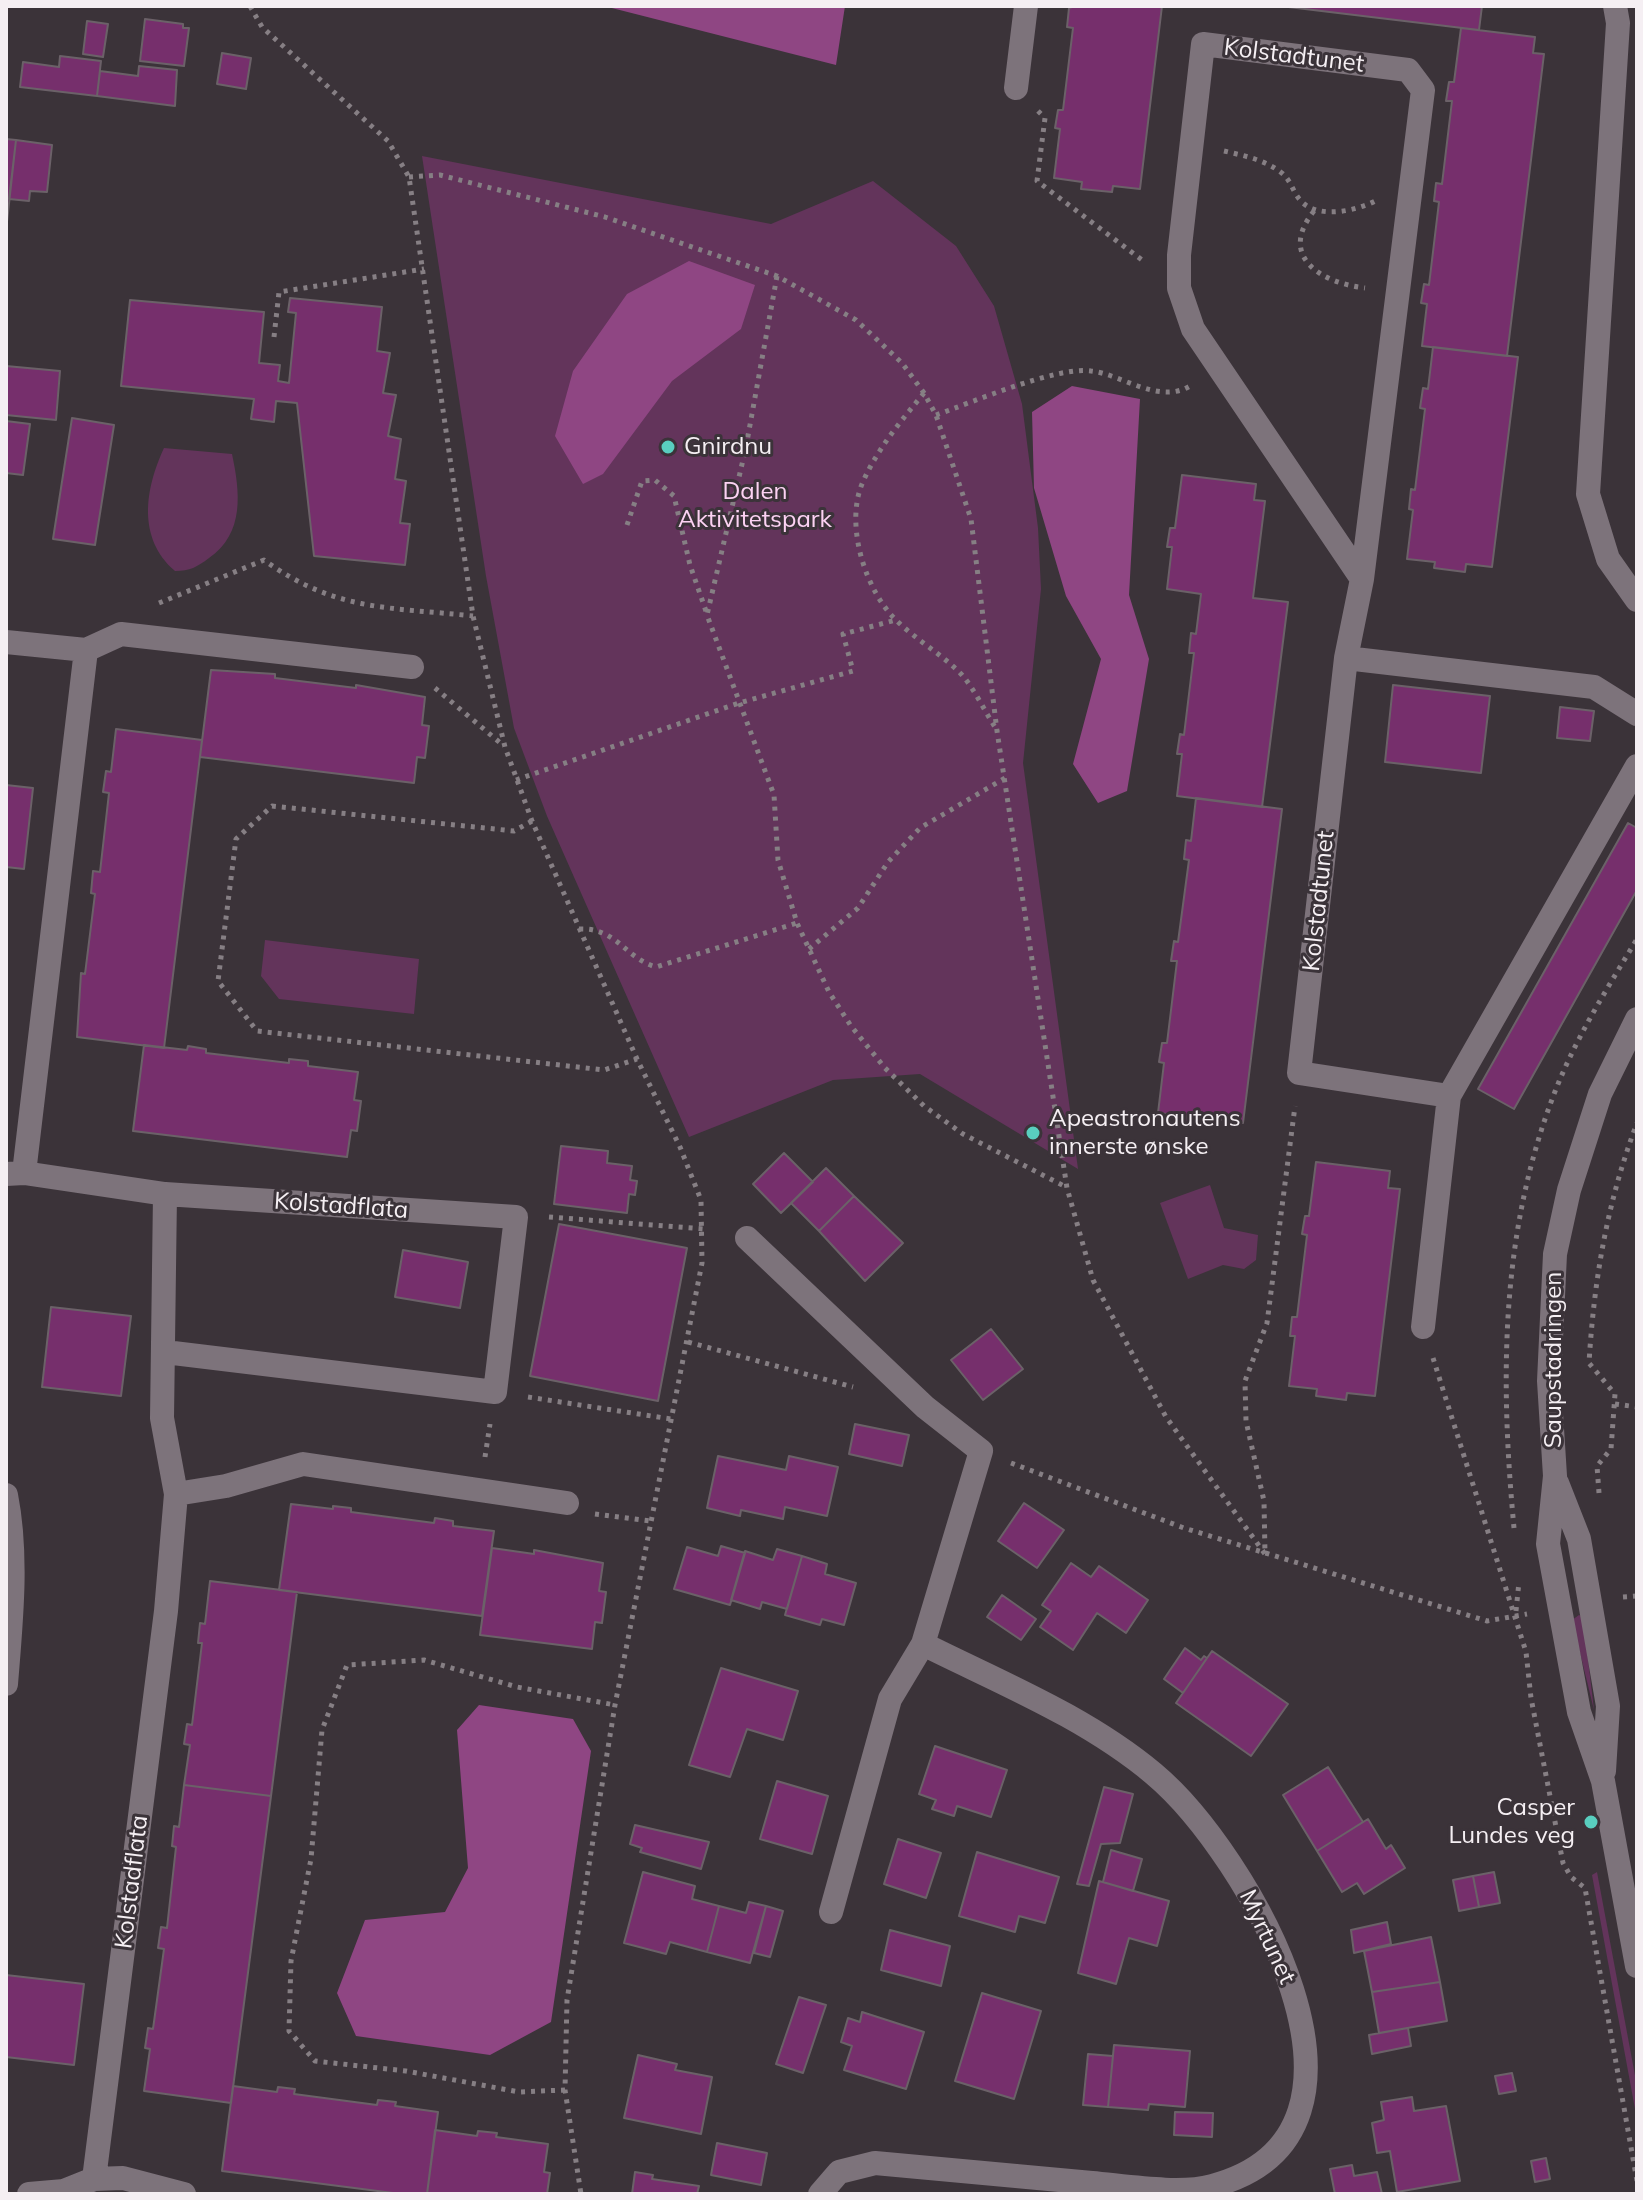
<!DOCTYPE html>
<html>
<head>
<meta charset="utf-8">
<style>
	body { margin:0 }
	#map { position:relative; width:1643px; height:2200px; overflow:hidden; background:#3b3339; font-family:Mulish,sans-serif }
	canvas { display:block }
	.frame { position:absolute; inset:0; border:8px solid #f5eff3; pointer-events:none }
</style>
</head>
<body>
<div id="map">
<canvas width="1643" height="2200"></canvas>
<div class="frame"></div>
</div>
<script>
const ctx = document.querySelector('canvas').getContext('2d');
ctx.lineJoin = 'round';
function fillPath(path, color) { ctx.fillStyle = color; ctx.fill(path, 'evenodd'); }
function trace(path, color, width, dash) { ctx.strokeStyle = color; ctx.lineWidth = width; ctx.lineCap = dash ? 'butt' : 'round'; ctx.setLineDash(dash || []); ctx.stroke(path); }
function write(font, color, halo, rows, align = 'center') {
  ctx.font = font + ' Mulish,sans-serif'; ctx.lineWidth = 6; ctx.setLineDash([]); ctx.textBaseline = 'middle'; ctx.strokeStyle = halo; ctx.fillStyle = color; for (const [text, x, y, turn = 0] of rows) {
    ctx.save(); ctx.translate(x, y); ctx.rotate((+turn || 0) * Math.PI / 180); ctx.textAlign = isNaN(turn) ? turn : align; if (halo) ctx.strokeText(text, 0, 0); ctx.fillText(text, 0, 0); ctx.restore();
  }
}
const green = new Path2D(`
	M422,156l349,68 102,-43 83,65 38,60 28,98 16,124 3,61 -18,174 55,406 -158,-95 -87,6 -144,57 -142,-321 -33,-88 -28,-152z
	M164,448l68,6c8,38 13,79 -23,104 -12,9 -19,13 -34,13 -38,-33 -30,-82 -11,-123z
	M265,940l154,19 -5,55 -135,-15 -18,-23z
	M1210,1185l14,43 34,7 -2,25 -12,9 -21,-4 -35,14 -28,-76z
	M1579,1615l4,2 11,93 -22,-90z
	M1597,1872l40,214v34l-45,-245z`);
const forest = new Path2D(`
	M604,6h241l-9,59z
	M689,261l66,24 -14,44 -69,52 -69,93 -20,10 -28,-48 18,-65 54,-77z
	M1072,386l68,13 -11,196 20,64 -22,132 -29,12 -25,-39 28,-105 -35,-63 -32,-108 -2,-76z
	M479,1705l94,14 18,32 -40,271 -61,33 -134,-19 -19,-43 28,-73 80,-8 23,-44 -11,-138z`);
const building = new Path2D(`
	M1075,6h87l-22,183 -27,-3 -1,6 -31,-3 1,-7 -28,-4 6,-49 -5,-1 3,-18h5l10,-82 -6,-1 2,-19z
	M1280,6h202l-3,24z
	M145,19l38,5v4h6l-5,38 -44,-5z
	M87,21l21,3 -5,33 -20,-3z
	M1461,28l74,9 -2,16 11,1 -37,302 -85,-10 5,-42 -6,-1 3,-19 5,1 10,-83 -5,-1 2,-18 6,1 10,-83h-6l3,-19h5z
	M222,53l29,5 -5,31 -29,-5z
	M60,56l41,5 -4,35 -77,-9 3,-25 36,5z
	M139,66l38,4 -2,36 -78,-10 3,-25 38,5z
	M6,139l10,1 -10,91z
	M16,140l36,5 -5,47 -17,-1 -1,10 -20,-2z
	M290,298l92,9 -5,44 13,2 -7,40 13,2 -8,41 13,3 -6,40 11,2 -6,42 10,1 -5,41 -91,-9 -17,-153 -21,-2 -2,21 -23,-3 3,-20 -133,-13 9,-86 134,12 -5,51 21,2 -2,16 11,2 7,-70 -8,-1z
	M1433,347l85,10 -26,210 -26,-3 -1,8 -31,-4 1,-6 -28,-3 6,-49 -4,-1 2,-20 4,1 10,-81 -5,-1 3,-20 5,1z
	M6,366l54,5 -4,49 -50,-5z
	M72,418l42,7 -19,120 -42,-6z
	M6,421l24,3 -7,51 -17,-2z
	M1182,475l74,9 -2,16 11,1 -12,97 35,4 -26,205 -85,-11 5,-42h-5l3,-20 4,1 10,-82h-5l2,-20 5,1 5,-40 -34,-5 5,-42h-5l3,-19h5z
	M211,670l64,4v4l81,10v-3l69,12 -3,28 7,1 -4,32 -8,-1 -3,26 -214,-26z
	M1393,685l97,11 -9,77 -96,-11z
	M1560,707l34,4 -4,30 -33,-3z
	M116,729l86,11 -38,308 -87,-11 4,-64 4,1 10,-80 -4,-1 2,-22 7,1 9,-79 -6,-1 3,-21 5,1z
	M6,785l27,3 -9,81 -18,-2z
	M1196,798l86,11 -39,314 -27,-4v7l-31,-4 1,-6 -28,-3 6,-50 -5,-1 3,-19h5l10,-82h-6l3,-20 4,1 11,-82 -5,-1 2,-19 5,1z
	M1628,823l9,5v62l-123,219 -36,-20z
	M144,1045l43,5 1,-4 18,3v4l83,10v-4l19,2v5l50,6 -4,28 7,1 -4,30 -6,-1 -4,27 -214,-26z
	M561,1146l47,5 -1,12 25,3 -2,14 7,1 -2,14 -6,-1 -2,19 -73,-9z
	M784,1153l29,29 -32,31 -28,-29z
	M1316,1162l74,9 -2,17 12,1 -25,207 -28,-3 -1,7 -30,-4 1,-7 -28,-3 6,-50h-5l2,-19h5l10,-82 -5,-1 3,-18h4z
	M826,1168l28,28 -35,35 -28,-28z
	M854,1196l49,47 -38,38 -46,-50z
	M559,1224l128,24 -29,153 -128,-25z
	M403,1250l65,12 -8,46 -65,-11z
	M51,1307l80,9 -10,80 -79,-9z
	M991,1329l32,40 -40,31 -32,-40z
	M855,1424l54,11 -7,31 -53,-12z
	M718,1456l68,14 3,-14 49,11 -11,49 -42,-9 -2,12 -42,-9 -1,6 -33,-8z
	M1024,1503l40,27 -27,38 -39,-27z
	M291,1504l42,5v-3l18,2v4l83,11 1,-5 18,3v5l41,5 -12,85 -203,-26z
	M721,1546l24,7 -15,52 -56,-16 13,-42 31,9z
	M492,1548l42,6v-4l69,13 -4,28 7,1 -4,31 -7,-1 -3,27 -112,-14z
	M777,1549l25,7 -15,53 -25,-7 -2,7 -29,-9 14,-49 28,9z
	M802,1556l25,8 -2,10 31,9 -12,42 -22,-6 -2,6 -35,-10z
	M1071,1563l20,14 8,-11 49,34 -22,33 -29,-20 -24,37 -33,-23 11,-16 -9,-6z
	M210,1581l87,11 -26,204 -87,-11 6,-40 -6,-1 3,-20 5,1 10,-82h-4l2,-20 5,1z
	M1002,1595l34,24 -15,21 -34,-23z
	M1185,1648l16,12 3,-4 3,2 -24,35 -19,-14z
	M1212,1651l76,53 -37,52 -75,-53z
	M721,1668l77,23 -15,49 -36,-11 -17,48 -41,-12z
	M935,1746l72,24 -16,47 -34,-11 -3,10 -22,-7 4,-9 -17,-6z
	M1328,1767l35,55 -46,29 -34,-56z
	M777,1781l51,15 -16,58 -52,-15z
	M184,1785l87,11 -40,307 -87,-12 6,-42 -5,-1 3,-20 5,1 11,-80 -6,-1 3,-21 6,1 9,-81 -4,-1 2,-20 5,1z
	M1104,1787l29,7 -13,49 -19,1 -12,42 -12,-2z
	M1368,1819l18,30 5,-4 14,23 -41,26 -7,-11 -15,9 -25,-41z
	M635,1825l74,17 -8,27 -61,-17 2,-4 -12,-4z
	M898,1839l43,14 -15,45 -42,-14z
	M1111,1850l31,9 -9,32 -30,-9z
	M977,1852l82,25 -14,46 -26,-7 -4,16 -56,-16z
	M643,1872l52,14 -3,13 27,7 -12,46 -37,-10 -4,12 -42,-11z
	M1494,1872l6,31 -21,4 -6,-31z
	M1473,1876l6,31 -20,4 -6,-31z
	M1099,1881l70,20 -12,45 -28,-8 -13,46 -38,-11z
	M749,1902l17,4 -16,57 -43,-11 12,-46 27,7z
	M766,1906l17,5 -13,46 -16,-4z
	M1387,1922l4,22 -37,9 -3,-23z
	M890,1930l60,16 -9,40 -60,-16z
	M1431,1937l9,45 -68,10 -8,-41z
	M6,1975l78,9 -10,81 -68,-8z
	M1440,1982l7,39 -68,12 -7,-41z
	M982,1993l59,18 -27,88 -59,-18z
	M799,1997l27,8 -23,68 -27,-9z
	M862,2012l62,20 -18,57 -62,-19 8,-24 -11,-4 7,-24 12,4z
	M1408,2028l3,18 -39,8 -3,-19z
	M1114,2045l76,6 -5,56 -36,-3 -1,6 -40,-3z
	M1088,2054l25,2 -5,51 -25,-2z
	M638,2055l39,9 -2,6 37,7 -11,57 -77,-16z
	M1512,2073l4,18 -17,3 -4,-18z
	M233,2086l44,6 1,-5 17,2 -1,5 83,11 1,-5 18,2 -1,4 43,6 -11,82h-26l-179,-23z
	M1412,2097l2,14 32,-5 14,75 -63,11 -7,-41 -13,2 -5,-30 12,-3 -3,-18z
	M1175,2112l38,1 -1,24 -38,-2z
	M435,2130l42,6 1,-5 19,2 -1,4 52,7 -4,28 6,1 -3,21h-120z
	M717,2143l50,10 -6,32 -50,-10z
	M1546,2158l4,21 -15,3 -4,-21z
	M1352,2165l2,11 23,-4 5,22h-47l-5,-25z
	M635,2172l18,3 -1,4 47,7 -2,8h-65z`);
const path = new Path2D(`
	M250,6l12,21 126,114 21,36 64,439 32,131 27,74 105,238 43,88 21,53 1,63 -87,442 -48,295 -2,90 16,104
	M1038,111l7,7 -8,63 109,82
	M1224,151c21,5 42,9 59,23 8,7 10,18 17,26 17,20 57,11 77,0
	M409,177l31,-2 165,42 172,59 79,44 46,43 22,30 12,22 35,104 26,212 70,457 26,92 73,137 99,137 -1,-53 -18,-80 -1,-40 22,-58 28,-217
	M1314,211c-37,46 8,72 51,77
	M777,276l-31,171 -39,168 67,180 4,65 19,63 32,69 22,34 34,42 39,38 39,28 103,53
	M274,337l5,-45 145,-23
	M924,393c-23,28 -47,56 -62,91 -17,41 3,106 34,136 20,20 46,34 66,55 13,15 22,35 33,52
	M936,415c37,-13 121,-49 155,-44 31,3 70,36 102,13
	M627,525l15,-44 13,-1 19,16 16,69 17,49
	M159,603l105,-43c72,52 126,47 209,56
	M435,688l69,58
	M516,780l223,-77 114,-32 -10,-37 53,-14
	M532,821l-18,10 -242,-25 -36,33 -18,142 39,50 347,39 33,-11
	M579,929c37,-2 46,29 77,38l141,-44
	M809,949l49,-41 30,-46 32,-34 85,-50
	M549,1217l155,12
	M688,1342l165,45
	M1433,1358l93,294 5,46 32,165 8,14 14,11 52,293
	M528,1397l143,22
	M1615,1404l22,3
	M485,1457l5,-33
	M1011,1463l173,65 303,93 40,-7
	M1599,1493l-2,-27 14,-17 4,-55 -26,-31c5,-83 18,-161 48,-240
	M595,1514l55,7
	M1514,1528c-14,-149 -14,-297 42,-439 21,-53 52,-102 81,-150
	M1623,1597l14,-1
	M1516,1611l3,-29
	M565,2090l-46,2 -113,-21 -91,-10 -26,-30 2,-70 20,-102 11,-129 25,-65 77,-5 93,27 98,18`);
const minor = new Path2D(`
	M1615,6l3,17 -30,471 20,65 29,41
	M1016,88l10,-82
	M1362,579l-169,-250 -14,-41v-33l24,-211 205,26 15,20 -61,489 -16,79 -47,415 150,23 188,-330
	M6,642l80,8 -62,523
	M86,650l35,-16 291,33
	M1346,658l248,29 43,27
	M1637,1019l-37,75 -31,96 -14,64 -6,127 6,95 -7,68 31,168 24,69 34,185
	M6,1174l18,-1 141,21 351,23 -21,175 -330,-40
	M747,1238l178,169 56,44 -58,193c78,39 163,73 231,130 93,78 256,360 58,412 -33,9 -86,0 -120,-3 -72,-7 -145,-13 -217,-20l-36,9 -19,22
	M1423,1327l26,-231
	M1557,1483l22,56 29,167 -4,65
	M176,1494l50,-8 77,-22 264,39
	M6,1495c12,61 5,127 0,189
	M831,1912l59,-213 33,-55
	M94,2179l72,-568 10,-117 -14,-76 3,-224
	M29,2194l35,-3 30,-12 29,-1 61,16`);
const markers = [
	[668,447,8,"#59cebf"],
	[1033,1133,8,"#59cebf"],
	[1591,1822,8,"#59cebf"]
];
const streetNames = [
	["Kolstadtunet",1294,56,7],
	["Kolstadtunet",1319,901,-84],
	["Kolstadflata",341,1206,4],
	["Saupstadringen",1554,1360,-90],
	["Kolstadflata",132,1882,-83],
	["Myrtunet",1267,1937,65]
];
const poiNames = [
	["Gnirdnu",684,447],
	["Apeastronautens",1049,1119],
	["innerste ønske",1049,1147],
	["Casper",1575,1808,"right"],
	["Lundes veg",1575,1836,"right"]
];
const parkNames = [
	["Dalen",755,492],
	["Aktivitetspark",755,520]
];
fillPath(green, '#63345b');
fillPath(forest, '#8f4683');
fillPath(building, '#762f6c');
trace(building, '#6b6168', 2);
trace(path, '#867f84', 5, [4, 6]);
trace(minor, '#7d737b', 24);
for (const [x, y, r, color] of markers) { const dot = new Path2D(); dot.arc(x, y, r, 0, 2 * Math.PI); ctx.fillStyle = color; ctx.fill(dot); trace(dot, '#3b3339', 3); }
write('24px', '#f5eff3', '#3b3339', streetNames);
write('24px', '#f5eff3', '#3b3339', poiNames, 'left');
write('24px', '#fcd2f3', '#3b3339', parkNames);
</script>
</body>
</html>
